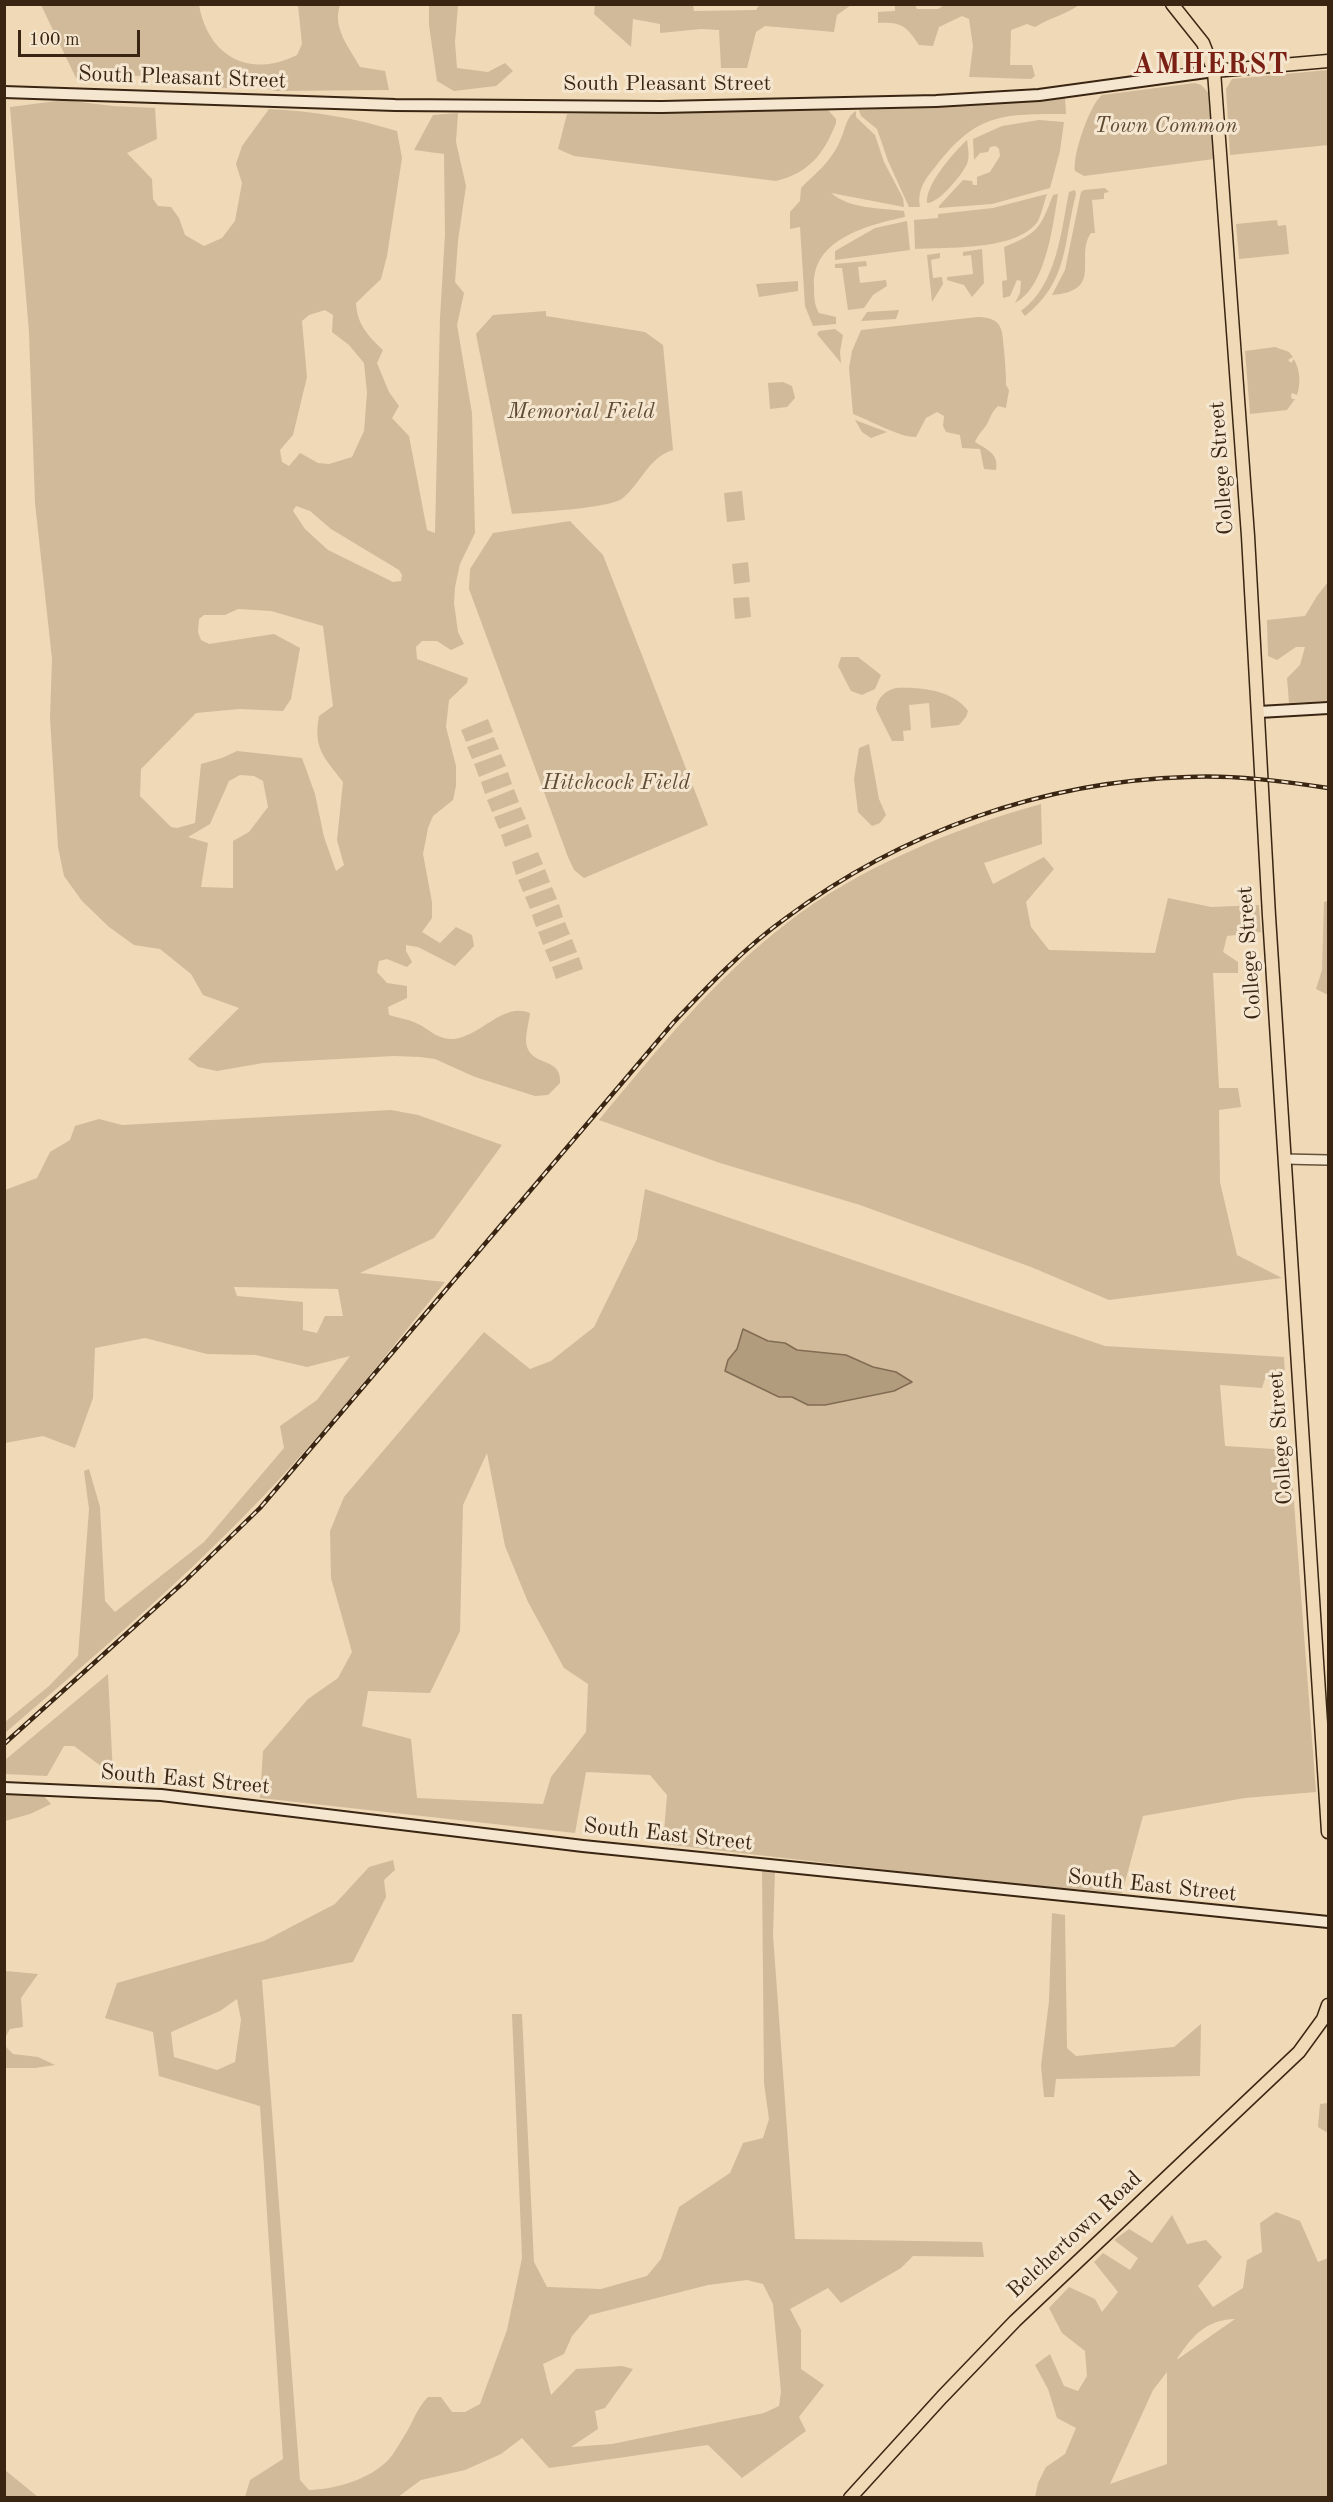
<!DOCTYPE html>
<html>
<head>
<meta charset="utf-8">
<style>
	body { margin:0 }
	#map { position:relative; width:1333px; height:2502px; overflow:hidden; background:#efd9b6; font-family:"Old Standard TT",serif }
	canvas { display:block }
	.frame { position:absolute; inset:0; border:6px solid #392512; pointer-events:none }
	.scale { position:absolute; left:18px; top:30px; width:122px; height:27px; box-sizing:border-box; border:3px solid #392512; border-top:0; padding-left:8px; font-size:18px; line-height:21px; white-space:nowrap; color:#392512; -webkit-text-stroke:4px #f5e6d0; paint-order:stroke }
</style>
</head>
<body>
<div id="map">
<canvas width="1333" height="2502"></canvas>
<div class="frame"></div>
<div class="scale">100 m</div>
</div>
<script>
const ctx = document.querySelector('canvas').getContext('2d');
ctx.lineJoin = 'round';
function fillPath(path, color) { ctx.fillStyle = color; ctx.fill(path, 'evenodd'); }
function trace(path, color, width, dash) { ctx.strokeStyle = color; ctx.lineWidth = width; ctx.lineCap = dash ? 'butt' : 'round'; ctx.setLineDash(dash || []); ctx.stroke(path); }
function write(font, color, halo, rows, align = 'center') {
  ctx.font = font + ' "Old Standard TT",serif'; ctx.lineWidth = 6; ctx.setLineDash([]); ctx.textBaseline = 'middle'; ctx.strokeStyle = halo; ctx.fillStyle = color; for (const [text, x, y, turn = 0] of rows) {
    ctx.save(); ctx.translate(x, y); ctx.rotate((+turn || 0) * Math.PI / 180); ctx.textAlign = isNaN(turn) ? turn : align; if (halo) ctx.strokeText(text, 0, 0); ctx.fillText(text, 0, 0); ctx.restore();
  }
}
const green = new Path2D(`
	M595,4l98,1 1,6 62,-1 4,-6 91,1 -14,10 -3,17 -69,-6 -9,6 -9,36h-26l-2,-38 -18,-1 -41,4v-9l-27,-5 -2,28 -37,-33z
	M41,5h158c9,51 50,74 98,50l5,-11 -4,-39h42c-8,23 9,42 20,62l25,4 4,19 -114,1 -22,-7 -25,4 -59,-3 -5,-10 -88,3z
	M429,5h29l-3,37 2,26 31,4 17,-9 8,8 -17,15 -42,5 -17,-10 -8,-56z
	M895,5h20l2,4h21l8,-5 133,1c-14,10 -30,13 -44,22l-8,-3 -16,6 -1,35h22l3,11 -4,3 -62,-2 4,-31 -4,-27 -7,-3 -23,11 -6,19 -14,-1c-13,-19 -17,-23 -41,-22v-11l17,-1z
	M1328,70v75l-98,10 -4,-66 6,-10z
	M1195,83l6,2 9,9 6,61 -2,4 -130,17 -9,-5c-3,-15 15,-67 27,-76z
	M1065,98l1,16c-64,0 -89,-1 -130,52 -11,13 -19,24 -16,41h-11l-21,-46 -11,-32 -16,-13 -2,-6z
	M64,100l49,6 42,2 2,31 -30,14 25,26 1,20 5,7 13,1 8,11 6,17 19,11 18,-8 13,-17 7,-38 -6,-19 6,-18 27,-37c45,2 85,9 128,22l5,27 -15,98 -6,23 -25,24c1,21 12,33 27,47l-6,13 12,29 10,14 -7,12 17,18 18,94 8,3 5,-215 5,-84 -1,-80 -30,-4 19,-35 25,-2 -2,29 10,44 -8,55 -3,41 9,11 -7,32 15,88 3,120 -15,31 -5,23 -1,16 4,29 6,12 -13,6 -14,-9h-15l-6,6 1,12 51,19 -1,5 -18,17 -3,27 10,39v20l-3,14 -20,16 -5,12 -5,26 9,48v16l-10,14 18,11 16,-16 16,8 2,11 -19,20 -37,-19 -12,-2v6l6,11 -5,5 -20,-8 -8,2 -2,11 10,11 20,3v12l-19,9 1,8c9,3 19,4 27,8 14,6 21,17 38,16 27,-3 49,-37 76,-26 -1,10 -6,25 -3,34 7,20 35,10 33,36l-12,12 -13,1 -60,-19 -40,-18 -15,-2 -26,-1 -131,7 -46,8 -19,-4 -10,-8 51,-51 -36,-13 -12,-21 -31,-25 -26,-4 -25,-18 -27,-26 -18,-25 -6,-29 -8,-129 2,-59 -17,-156 -6,-171 -19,-225zM325,310l8,5 -1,17 17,13 15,18 3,30 -3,38 -12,26 -23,7 -11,-1 -18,-10 -11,13 -7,-4 -2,-12 13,-15 14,-58 -5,-56 7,-6zM296,506l14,5 21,18 68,41 3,5 -1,6 -8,1 -65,-32 -23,-21 -12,-18zM238,609l33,2 52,15 10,80 -14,10c-6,33 5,41 24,66l-6,58 7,25 -8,6 -12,-34 -9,-43 -13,-36 -65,-7 -15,7 -21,6 -6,59 -18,5 -6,-1 -31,-31 1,-27 55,-56 44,-4 43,2 8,-12 9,-51 -26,-14 -65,10 -8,-4 -3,-8 1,-13 5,-4h21zM240,775l14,1 9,5 5,26 -19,25 -16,9v47l-32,-1 7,-44 -20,-6 22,-13 19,-43z
	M828,110l8,9v4c-12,31 -27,50 -60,58l-202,-25 -16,-7 9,-35z
	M856,111v6l19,18 9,27 19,36 1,9 -73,-14c19,16 49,15 73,18l1,6c-37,8 -93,22 -91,69 0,9 0,19 5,27l17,4v7l-23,2 -8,-20 -5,-79 -10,2v-17l10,-11 1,-13c18,-18 32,-28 41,-52 4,-10 5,-20 14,-25z
	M1039,120l25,2 -4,29 -10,37 -58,16 -53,4v-2l24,-26 9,1 1,4h4v-8l13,-5 10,-16 -1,-7 -3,-3 -6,1 -2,5 -8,1 -6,7 -1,-21 29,-13z
	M967,140c1,8 3,17 0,24 -5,11 -29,40 -40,39 -2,-18 27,-51 40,-63z
	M1105,188l4,4 -5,1v6l-12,1 3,33h-4c-17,24 14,58 -39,62l13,-25 16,-78 3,-2z
	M1075,190l1,4c-13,49 -7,87 -51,122l-4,-5c36,-26 40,-80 48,-119z
	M1047,194c-3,8 -5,19 -9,27 -20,30 -91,26 -123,28l-1,-29 24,-2v-4l55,-6z
	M1058,194c-5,31 -12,93 -43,109l5,-10 1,-12 -4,-1 -7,16 -7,2 -1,-17 5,-1 -3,-33c34,-14 36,-18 49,-52z
	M1277,220l1,6 8,-1 3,29 -50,5 -3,-35z
	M907,221l3,29 -75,10v-9l40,-23z
	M982,249l2,34 -12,14 -8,-12 -17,-5v-3l26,-3 -2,-19 -8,1v-4z
	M940,253v5l-9,2 2,18 9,-1 1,7 -11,18 -5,-47z
	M866,261l1,5 -9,1 2,16 26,-3 1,6 -14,9 -9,13 -16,2 -6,-42h-7v-4z
	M798,281v10l-39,6 -3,-13z
	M899,310l-3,9 -35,2 6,-9z
	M546,311v5l99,16 18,13 10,105c-24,7 -32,33 -50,48 -13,11 -91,14 -111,16l-36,-180 17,-19z
	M978,317c25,1 24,12 26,33 1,11 2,23 2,35l3,5 -3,18 -8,-2c-8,8 -6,9 -11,18 -4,7 -8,8 -12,18 12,8 24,11 21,28l-12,-1 -4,-20 -18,-1 -2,-13 -14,-3 -3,-6 1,-10 -7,-4 -11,6 -10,19c-15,1 -47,-17 -63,-23l-4,-46 3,-17 9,-21z
	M835,329l8,6 -3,17 1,11 -24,-29 2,-3z
	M1275,347l14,5 4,5 -5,3 3,3 3,-4c6,12 7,23 3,36l-5,-2 -1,3 1,3h3l-8,11 -37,4 -5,-63z
	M783,382l9,4 3,12 -8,9 -17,2 -2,-26z
	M855,420l32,12 -16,6 -9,-6z
	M742,491l3,29 -18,2 -3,-29z
	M570,521l33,34 105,270 -124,53 -10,-8 -6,-13 -99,-268 1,-20 23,-36z
	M748,562l2,20 -16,2 -2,-20z
	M1328,582v119l-39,2 -2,-25 13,-13 5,-18h-9l-19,13 -9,-4 -1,-36 38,-4 12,-20z
	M749,597l2,20 -16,2 -2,-21z
	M841,657h17l23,18 -6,14 -13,6 -11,-4 -13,-25z
	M896,688c24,-1 57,2 72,23l-2,6 -7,8 -28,3 -2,-25 -20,2 2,25 -8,1 1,10h-12l-16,-32c2,-12 9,-18 20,-21z
	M488,719l5,13 -27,10 -5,-12z
	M494,737l5,12 -27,10 -5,-12z
	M869,744l10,55 7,16 -6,8 -8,3 -14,-14 -4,-33 5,-31z
	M501,754l5,12 -27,11 -5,-13z
	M508,772l4,12 -27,10 -4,-12z
	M514,789l5,13 -27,10 -5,-12z
	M1041,804l1,40 -58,19 9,21 51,-27 10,12 -28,33 5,25 18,23 106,3 13,-55 43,9 48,-2 2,27 -34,4 -4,16 15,10v11h-25l6,115h19l3,19 -22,3 1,72 17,73 45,23 -173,22 -78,-33 -171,-62 -140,-42 -121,-43c58,-70 116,-142 188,-197 67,-53 172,-97 254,-119z
	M521,807l5,12 -27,10 -5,-12z
	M528,824l4,13 -27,10 -4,-12z
	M538,852l5,12 -27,11 -4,-13z
	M545,869l5,13 -27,10 -5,-12z
	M552,887l5,12 -27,10 -5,-12z
	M1328,901v94l-12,-6 6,-19 2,-68z
	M559,904l4,13 -27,10 -4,-12z
	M565,922l5,12 -27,11 -5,-13z
	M572,939l5,13 -27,10 -5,-12z
	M579,957l4,12 -27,10 -4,-12z
	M391,1110l27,5 84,30 -68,93 -74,35 85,9c-72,90 -145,181 -227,260 -68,67 -141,129 -213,191v-11l44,-36 29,-30 11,-147 -5,-38 5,-2 11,38 5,94 10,11 89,-70 80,-94 -4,-22 37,-26 33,-44 -43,11 -51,-12 -49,-1 -62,-16 -50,10 -2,50 -18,50 -32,-12 -38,7v-253l32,-12 13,-26 20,-12 5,-14 24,-7 23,6zM234,1287l104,2 5,27h-18l-8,17 -14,-3v-28l-66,-6z
	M645,1189l460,157 179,11 1,18 -19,1 -4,12 -42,-3 5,61 65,4 26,342 -71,6 -102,18 -21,77 -114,-9 -345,-40 4,-49 -17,-20 -64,-3 -11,61 -315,-35 3,-47 45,-52 30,-21 14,-26 -21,-74 -1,-47 14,-34 140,-165 46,37 21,-8 43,-34 43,-88zM487,1453l18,93 23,56 36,66 24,16 -2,48 -35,45 -8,27 -126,-6 -6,-59 -49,-13 6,-35 62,2 30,-62 3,-126z
	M108,1674l5,101 -39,-29h-10l-17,30 -42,-2v-14z
	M5,1795l39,1 7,8 -21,10 -25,7z
	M393,1860l2,10 -11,10 2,17 -33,65 -91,18 38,500 9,10c26,-1 55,-9 75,-26 9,-7 16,-22 22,-31 8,-13 11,-25 22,-36h13l11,15h13l15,-8 27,-74 15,-72 -10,-244h10l12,248 13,25 54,2 46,-13 14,-17 18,-52 51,-34 13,-30 20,-5 6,-19 -5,-36 -2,-213 13,1 -2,64 22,304 187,3 2,15 -71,-1 -12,12 -60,35 -13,-15 -38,21 11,21v39l23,16 -25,32 7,14 -64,47 -34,-33 -159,23 -27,-30 -21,16 -36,16 -44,10 -23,17h-153l5,-17 33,-21 -23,-353 -101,-30 -6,-44 -48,-14 12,-35 147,-42 71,-37 34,-37zM237,1999l4,21 -6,42 -18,8 -43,-13 -3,-25 49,-21zM747,2280l16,4 10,20 8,88 -2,14 -15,7 -152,31 -41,3 27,-18 -3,-18 10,-3 28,-39 -11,-3 -46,3 -25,26 -8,-31 21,-10 8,-18 18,-21 118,-30z
	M1052,1913l13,2 2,133 9,8 98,-9 27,-23 -1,52 -144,3 -2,18h-10l-3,-31 8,-65z
	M6,1971l32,3 -17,24 2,29 -13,2 -5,9z
	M5,2046l8,8 25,3 17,8 -20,3h-30z
	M1328,2103v30l-10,-6 2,-23z
	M1276,2212l24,9 18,41 10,-4v239h-293l3,-14 8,-16 19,-13 11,-26 -19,-10 -9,-29 -13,-24 15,-11 14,32 14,5 9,-15 -2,-25 -23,-18 -13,-25 20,-21 26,12 7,13 16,-20 -24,-30 9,-9 27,17 8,-12 -24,-18 15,-11 23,14 20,-28 15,29 19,-4 16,17 -24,29 15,21 30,-19 4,-28 15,-8 -2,-29zM1235,2319l-57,40h-1c16,-24 29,-39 58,-40zM1167,2372v92l-57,20 43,-94z
	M4,2470h1l33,27h-33z`);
const water = new Path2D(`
	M743,1329l25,12 17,2 12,7 49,5 27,12 23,5 16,10 -18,9 -69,14h-17l-16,-8h-13l-54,-26 3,-11 9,-11z`);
const tertiary = new Path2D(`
	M1284,1159l44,1`);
const secondary = new Path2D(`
	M4,92l391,13 267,2 274,-6 103,-6 175,-24
	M1259,712l69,-4
	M4,1788l157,7 422,51 745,76`);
const primary = new Path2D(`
	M1214,71l114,-10`);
const trunk = new Path2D(`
	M1172,4l31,39 11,28 34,465 21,380 59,916
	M850,2498l92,-101 73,-76 284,-269 24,-33 5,-14`);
const rail = new Path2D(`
	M4,1744l181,-163 75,-73 413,-485c35,-37 71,-75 113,-105 115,-86 258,-137 402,-141 47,-2 94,4 140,11`);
const streetNames = [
	["South Pleasant Street",182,78,2],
	["South Pleasant Street",667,84],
	["College Street",1222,468,-94],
	["College Street",1250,953,-94],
	["College Street",1281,1438,-94],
	["South East Street",185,1780,5],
	["South East Street",668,1835,6],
	["South East Street",1152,1886,6],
	["Belchertown Road",1075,2235,-43]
];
const parkNames = [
	["Town Common",1166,126],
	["Memorial Field",581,412],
	["Hitchcock Field",616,783]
];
const districtNames = [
	["AMHERST",1211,66]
];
fillPath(green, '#d0ba9a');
fillPath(water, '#b19c7e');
trace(water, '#816c53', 1.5);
trace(tertiary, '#66523b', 12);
trace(secondary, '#392512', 14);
trace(primary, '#392512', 15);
trace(trunk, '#392512', 15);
trace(tertiary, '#f5e6d0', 9);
trace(secondary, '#f5e6d0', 10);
trace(primary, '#efd9b6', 12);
trace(trunk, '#efd9b6', 12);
trace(rail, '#392512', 4.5);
trace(rail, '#f5e6d0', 2, [7]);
write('22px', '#392512', '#f5e6d0', streetNames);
write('italic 22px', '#5f4a34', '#f5e6d0', parkNames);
ctx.letterSpacing = '1.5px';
write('bold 28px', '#7a1f14', '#f5e6d0', districtNames);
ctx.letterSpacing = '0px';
</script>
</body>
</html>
